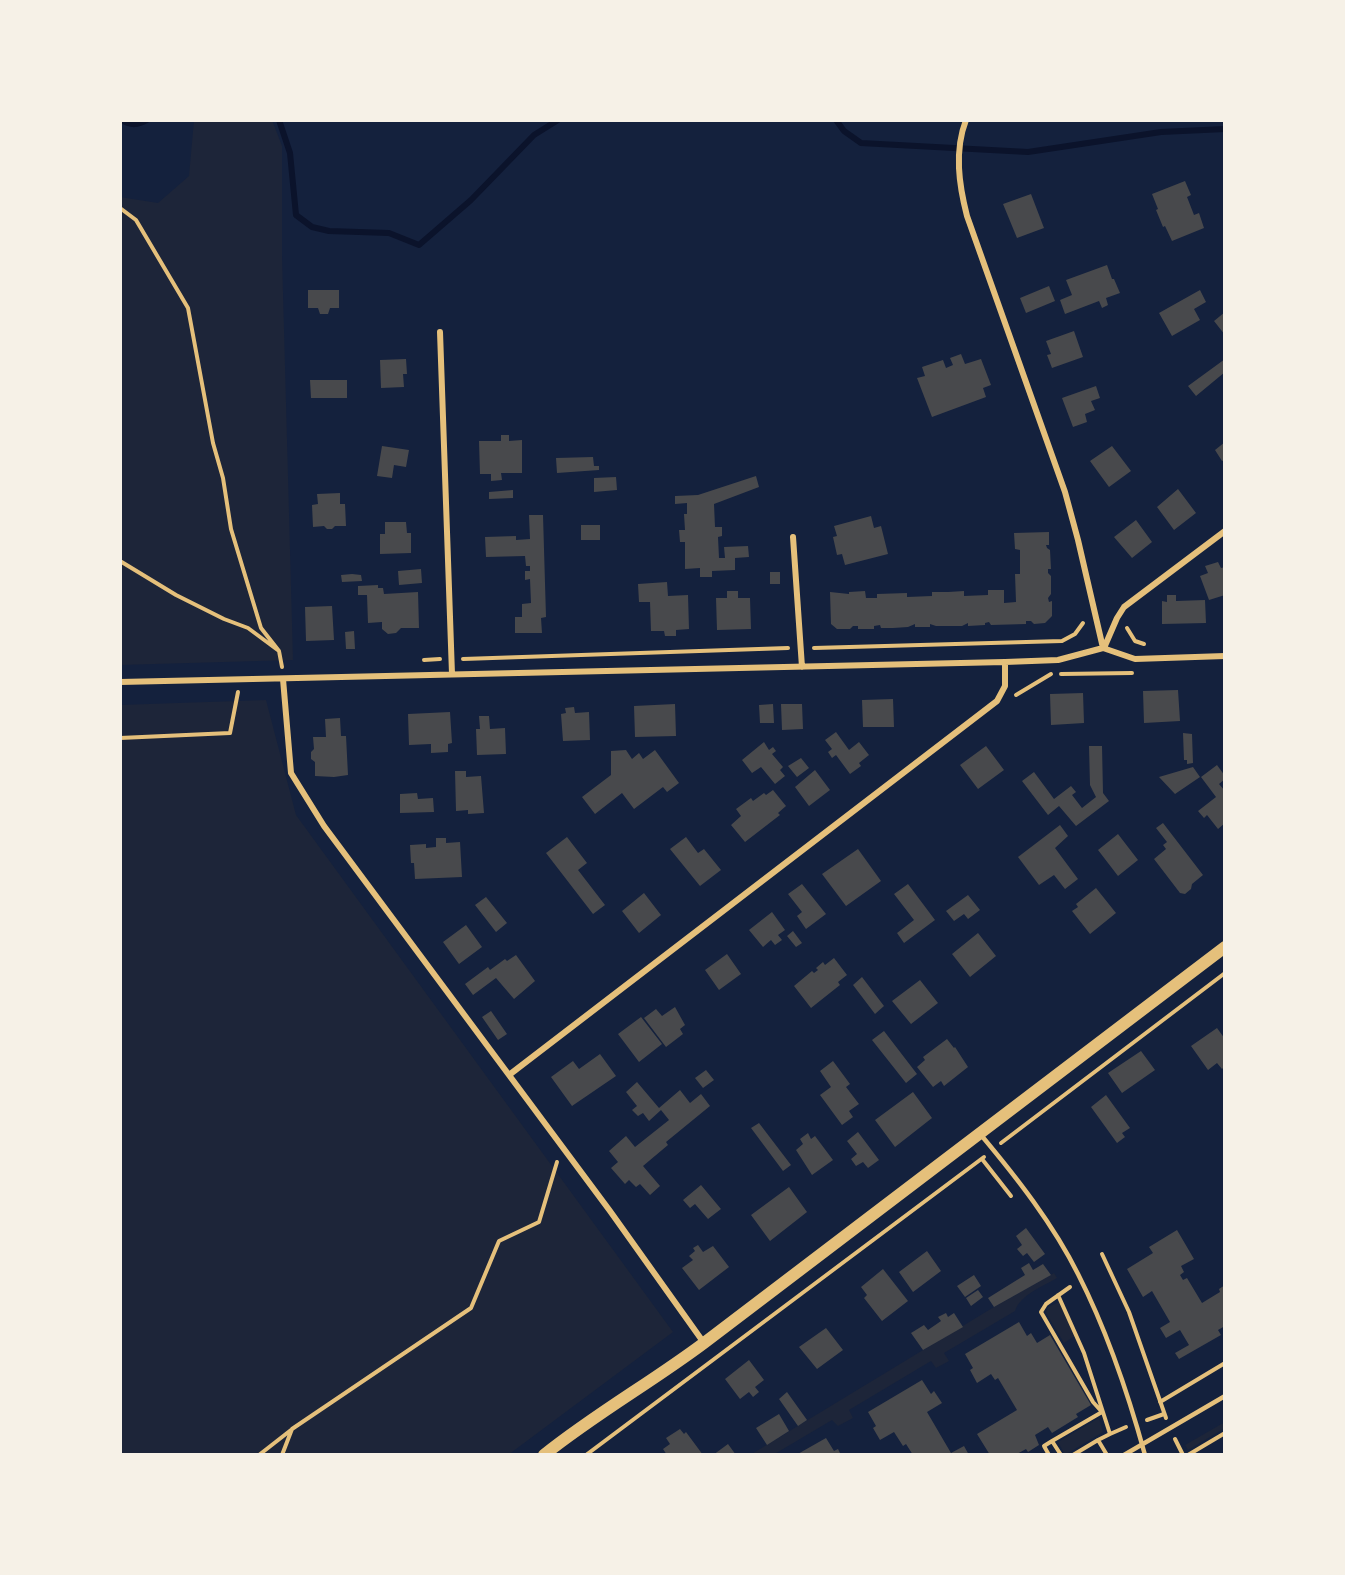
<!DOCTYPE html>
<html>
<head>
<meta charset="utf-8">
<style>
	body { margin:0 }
	#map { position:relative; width:1345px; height:1575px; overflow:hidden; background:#14213d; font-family:Raleway,sans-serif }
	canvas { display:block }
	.frame { position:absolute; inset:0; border:122px solid #f6f1e7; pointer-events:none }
</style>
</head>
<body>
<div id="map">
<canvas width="1345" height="1575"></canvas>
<div class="frame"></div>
</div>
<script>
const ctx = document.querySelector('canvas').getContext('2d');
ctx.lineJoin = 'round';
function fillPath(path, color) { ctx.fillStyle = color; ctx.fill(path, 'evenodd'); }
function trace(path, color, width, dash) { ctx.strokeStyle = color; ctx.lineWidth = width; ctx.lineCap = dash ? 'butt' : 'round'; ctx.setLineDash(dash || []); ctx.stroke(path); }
const green = new Path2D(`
	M194,120h78l10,26v110l11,404 -173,5v-468l38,6 31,-27z
	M266,700l30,115 377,517 -165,123h-388v-750z
	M1054,1273l3,5c-15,9 -36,16 -42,33l-71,42 5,8 -13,7 -5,-7 -82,49 4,8 -15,8 -6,-6 -59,35h-23l244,-148z
	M1059,1302l16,34 -11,7 -18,-30 2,-6z
	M1099,1418l4,14 -38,23 -7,-13z
	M1225,1422v6l-37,22 -3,-5z`);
const stream = new Path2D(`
	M122,120c9,6 16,5 25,0
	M279,120l11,33 6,62 16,12 17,4 60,2 30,12 52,-45 63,-65 24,-15
	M836,120l8,11 17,12 167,9 133,-20 64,-3`);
const building = new Path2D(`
	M1185,181l6,14 -4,2 7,18 5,-2 5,15 -32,13 -7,-15 -2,1 -7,-17 2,-1 -6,-15z
	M1031,194l13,34 -27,10 -14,-34z
	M1107,265l5,14h2l6,14 -14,5 2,7 -6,3 -3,-7 -34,13 -5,-14 12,-5 -6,-15z
	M1049,286l6,15 -29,12 -6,-15z
	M308,290h31v18h-9l-2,6h-8l-2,-6h-10z
	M1200,290l6,12 -12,7 6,11 -28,16 -13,-23z
	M1225,312v23l-11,-14z
	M1074,331l9,26 -31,11 -5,-13 4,-1 -5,-13z
	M961,354l4,10 16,-5 10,26 -8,3 3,9 -54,20 -15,-39 8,-2 -3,-9 21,-7 3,8 7,-3 -3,-7z
	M406,359l1,15h-4l1,13 -23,1 -1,-28z
	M1225,359v13l-29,24 -8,-10z
	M310,380h37v18h-36z
	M1096,386l4,12 -9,3 4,9 -10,4 2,8 -14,5 -11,-29z
	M501,435h8v6l13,-1v33h-21l1,7 -11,1v-7h-11l-1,-33h22z
	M1225,442v18l-3,1 -7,-11z
	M382,446l27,4 -3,17 -12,-2 -2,13 -15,-2z
	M1112,446l19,25 -22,16 -19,-26z
	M593,457l1,9h5v4l-42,3 -1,-15z
	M756,476l3,11 -45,17 1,23h7v9l-4,1 1,21h6l-1,-11 24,-1 1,11 -14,1v12l-23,1v6h-12v-9l-15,1v-27h-5l-1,-12h6l-1,-16h3v-11l-12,1v-8l23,-1z
	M616,477l1,13 -23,2v-14z
	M1178,489l18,24 -22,17 -17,-23z
	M513,490v8l-24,1v-7z
	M340,493v11h5l1,22h-11l-3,3h-5l-3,-3 -11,1 -1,-22 6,-1 -1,-10z
	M529,515h14l3,102 -5,1 1,15h-27v-16h7v-13l9,-1 -1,-24 -5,1v-9h5v-5h-4l-1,-10 -39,1 -1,-20 31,-1v4l14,-1z
	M871,516l3,12 7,-2 7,28 -43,11 -3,-11 -5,1 -4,-18 4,-1 -3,-10z
	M1136,520l16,22 -20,16 -18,-21z
	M385,522h21l1,11h4v20l-31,1v-20h5z
	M581,525h19v15h-19z
	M1049,532v13h-3l1,3 3,2 1,19h-3v4l3,3v18l-3,4 1,4 3,-1v15l-7,7 -11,1 -3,-3h-5v3l-35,1 -2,-3 -4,1v2l-17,1v-3l-6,3h-26l-6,-2v3h-15v-3l-7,3 -15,1h-12l-1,-3 -6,1v3h-16v-3h-5l-3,3h-13l-6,-5 -1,-32 19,2v-2l16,-1 1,7h11v-4l30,-1v4l25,-1v-4h16l16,-1v5l24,-1v-5h16v13l12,-1 -1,-28h5v-24l-5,-1 -1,-16z
	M1218,562l3,6 4,-1v28l-16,5 -9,-24 8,-3 -3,-7z
	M421,569l1,14 -23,2 -1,-14z
	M770,572h10v12h-10z
	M352,574l9,1 1,6 -20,1 -1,-7z
	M667,582l1,14 20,-1 1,34 -13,1v6h-11l-1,-5h-13l-1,-29h-11l-1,-18z
	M378,585v3h5l1,6 34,-2 1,36h-18l-5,5 -8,1 -6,-5v-7l-14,1 -1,-28h-9v-9z
	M727,591h11v7h12l1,31 -34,1 -1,-32h11z
	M1167,595h9v6l29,-1 1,23 -44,1v-23l5,1z
	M332,606l2,34 -28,1 -1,-34z
	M354,631l1,18h-9l-1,-17z
	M1178,690l2,31 -36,2 -1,-32z
	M1083,693l1,30 -33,2 -1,-31z
	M893,699l1,28h-31l-1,-27z
	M675,704l1,32 -41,1 -1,-31z
	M773,704l1,19h-14l-1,-18z
	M781,704h21l1,25 -21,1z
	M574,707l1,6 14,-1 1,28 -27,1 -2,-27 5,-1 -1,-5z
	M450,712l2,31 -4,1v8l-17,1v-9l-22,1 -1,-31z
	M479,716h10l1,13 15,-1 1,26 -29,1 -1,-26h4z
	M340,718l1,18h5l2,39 -14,2 -19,-1v-14l-4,-3v-7l3,-3 -1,-12h13l-1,-18z
	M836,732l13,18 10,-8 10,13 -10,8 2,3 -11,8 -14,-19 -4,3 -4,-6 4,-3 -7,-9z
	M1183,733l9,1 1,29 -6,1v-4h-3z
	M764,742l5,8 4,-3 3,4 -4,3 11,13 -3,3 5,6 -10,8 -14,-17 -9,6 -10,-13z
	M986,746l18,24 -26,19 -18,-24z
	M1089,746h13l1,47 6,8 -33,25 -17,-20 -11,9 -26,-34 12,-9 20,27 17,-13 5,6 -4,3 10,13 14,-11 -6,-12z
	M626,750l6,9 7,-6 4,6 12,-9 24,33 -12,9 -4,-5 -29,22 -12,-16 -27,21 -13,-17 29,-22v-24z
	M801,758l8,10 -12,9 -9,-11z
	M1217,765l8,11v3l-6,5 6,7v32l-7,6 -11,-14 -3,3 -6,-7 18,-14 -15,-20z
	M1193,767l7,10 -25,17 -16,-17z
	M815,770l15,20 -21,16 -14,-19z
	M455,771h11v6l15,-1 3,37 -16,1v-4l-12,1z
	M773,790l13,16 -8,7 2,2 -35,27 -14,-17 10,-9 -5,-7 15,-11 2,3 11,-8 2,2z
	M417,793l1,6 15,-1 1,14 -34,1v-19z
	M1163,823l40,52 -11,9 -1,5 -6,5 -5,-1 -26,-34 12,-10 -3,-4 4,-3 -11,-14z
	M1060,825l8,11 -13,12 23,31 -13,10 -11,-14 -15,10 -21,-28z
	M1118,834l20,26 -20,16 -20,-26z
	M567,837l20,26 -9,7 27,35 -12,9 -47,-61z
	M686,837l12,16 6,-4 17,21 -21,16 -30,-37z
	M436,838h10v5l14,-1 2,35 -47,2 -1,-16h-3l-1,-18 16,-1v4l10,-1z
	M858,849l23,32 -35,25 -24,-32z
	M802,884l24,30 -20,15 -9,-13 5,-4 -14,-18z
	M908,884l27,36 -31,23 -7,-10 17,-13 -20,-26z
	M1096,888l20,25 -26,21 -18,-23 6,-4 -2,-3z
	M644,893l17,22 -22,18 -17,-22z
	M968,895l12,15 -12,9 -4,-5 -10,7 -8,-10z
	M486,897l21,26 -11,9 -21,-27z
	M772,912l13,18 -7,5 4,5 -7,5 -4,-5 -8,7 -14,-17z
	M466,925l16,22 -23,17 -16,-22z
	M793,931l9,12 -6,4 -9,-11z
	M978,933l18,23 -26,21 -18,-23z
	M727,954l14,20 -22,16 -14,-20z
	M516,955l19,26 -21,18 -18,-21 -23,17 -8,-11 23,-17 2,3 15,-11 2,2z
	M834,958l13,17 -9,7 2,3 -29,23 -17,-22 18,-15 2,2 4,-3 -2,-2 7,-6 2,3z
	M862,977l22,29 -9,8 -22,-29z
	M920,980l18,23 -27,21 -19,-23z
	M675,1007l10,18 -5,4 3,5 -17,13 -22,-29 12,-9 6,7z
	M491,1011l16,23 -9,6 -16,-23z
	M641,1017l21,27 -23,18 -21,-28z
	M1217,1028l8,11v27l-3,3 -5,-6 -9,7 -17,-24z
	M884,1031l33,43 -11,9 -34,-43z
	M947,1039l7,9 1,-1 13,20 -24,19 -3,-5 -8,6 -16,-20 8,-7 -2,-3z
	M1141,1051l14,19 -33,23 -14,-20z
	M600,1054l16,22 -44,30 -21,-29 22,-16 6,8z
	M833,1061l17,23 -4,3 13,17 -10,7 4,6 -11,8 -22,-30 11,-8 -11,-16z
	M706,1070l8,10 -11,8 -8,-10z
	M637,1082l22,26 21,-18 10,13 11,-9 9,12 -44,36 2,3 -25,21 17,20 -10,9 -10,-11 -4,3 -7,-7 -4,4 -14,-16 7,-6 -9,-11 17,-15 9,11 34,-27 -8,-10 -12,11 -6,-8 -5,3 -6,-6 5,-4 -11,-14z
	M913,1092l19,26 -37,29 -20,-27z
	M1106,1095l24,33 -8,5 3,4 -8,6 -26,-36z
	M759,1123l32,42 -8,6 -32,-43z
	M858,1132l21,28 -11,8 -5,-6 -7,4 -5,-7 6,-5 -10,-13z
	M808,1133l3,6 4,-3 18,24 -21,15 -16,-25 7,-6 -3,-5z
	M701,1185l20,24 -13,10 -13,-15 -5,4 -7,-8z
	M789,1187l18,25 -37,29 -19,-26z
	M1026,1228l19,26 -11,8 -7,-9 -4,3 -6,-7 5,-4 -6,-9z
	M1177,1230l17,29 -13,7 3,6 -4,3 3,5 4,-2 15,25 18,-11 -1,-3 6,-4v41l-7,4 3,5 -42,24 -4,-6 14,-8 -9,-15 -14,8 -6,-10 10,-6 -18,-31 -9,6 -16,-28 26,-16 -4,-6z
	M698,1245l5,7 10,-6 16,21 -30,23 -17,-22 11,-8 -4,-4 6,-5 -2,-3z
	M927,1251l14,20 -28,21 -14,-20z
	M1029,1263l4,7 10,-6 8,11 -57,32 -6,-9 37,-23 -4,-7z
	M883,1269l25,32 -26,20 -18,-23 3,-3 -6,-8z
	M974,1275l7,11 -16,11 -8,-11z
	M978,1290l5,7 -12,9 -5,-8z
	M946,1313l2,4 6,-4 9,14 -40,23 -12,-17 13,-8 4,5 13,-9 -3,-4z
	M1019,1322l8,14 4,-3 6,10 13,-8 41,70 -15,9 2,3 -26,16 -4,-6 -13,8 4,10 -11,7 -2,-3 -11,6h-25l-13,-21 40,-24 -19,-32 -3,2 -4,-6 -14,9 -7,-13 3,-2 -8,-14z
	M826,1328l17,22 -26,19 -18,-22z
	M749,1360l15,20 -9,7 4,5 -6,5 -4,-5 -9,7 -15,-20z
	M922,1380l9,14 3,-3 8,12 -15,9 24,41 13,-7 5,9h-56l-7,-11 -3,2 -9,-14 -14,8 -7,-12 3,-2 -8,-14z
	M787,1392l20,28 -9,6 -19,-27z
	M779,1414l10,17 -22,14 -11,-17z
	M680,1429l4,5 2,-2 17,23h-36l-4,-6 7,-5 -4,-6z
	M826,1438l8,13 4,-2 3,6h-45z
	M728,1444l8,11h-23z`);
const path = new Path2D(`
	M120,208l16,12 52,88 25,135 10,35 8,51 30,99 18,23
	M120,561l56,34 48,24 24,9 31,23 3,16
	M1127,628l8,13 9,3
	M814,648l248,-7 13,-7 8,-11
	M463,659l325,-11
	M424,660l16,-1
	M1061,674l71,-1
	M1016,695l35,-21
	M120,738l110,-5 8,-41
	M1001,1143l224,-170
	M982,1159l29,37
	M1102,1254l27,58 37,106
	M1070,1287l-24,17 -5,8 52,90 9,10
	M1058,1295l26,58 26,81 -12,6 9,15
	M1160,1402l65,-39
	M1147,1420l17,-6
	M1110,1434l16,-7
	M1175,1439l8,16
	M259,1455l32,-25
	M282,1455l10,-26 179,-121 28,-67 40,-19 18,-60
	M586,1455l398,-298
	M1049,1455l-5,-9 8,-5
	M1061,1455l-9,-14 50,-29
	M1073,1455l25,-15
	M1188,1455l37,-22`);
const service = new Path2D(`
	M981,1135c36,43 72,89 97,139 29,57 50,119 67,181
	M1124,1455l101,-59`);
const minor = new Path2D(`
	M966,120c-12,31 -7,65 1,96l98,276 13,48 25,108
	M440,332l12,342
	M793,537l9,130
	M1104,648l13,-30 7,-11 101,-76
	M283,679l8,94 33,53 286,385 94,132
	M120,682l885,-20 53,-2 45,-12 32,11 90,-3
	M509,1075l488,-374 8,-15v-24`);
const secondary = new Path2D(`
	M544,1455c51,-41 108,-73 160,-112l521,-396`);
fillPath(green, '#1d2539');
trace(stream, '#0b132b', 6);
fillPath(building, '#48494c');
trace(path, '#e5c07b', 4);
trace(service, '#e5c07b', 4.5);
trace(minor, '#e5c07b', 6);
trace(secondary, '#e5c07b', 12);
</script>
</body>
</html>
